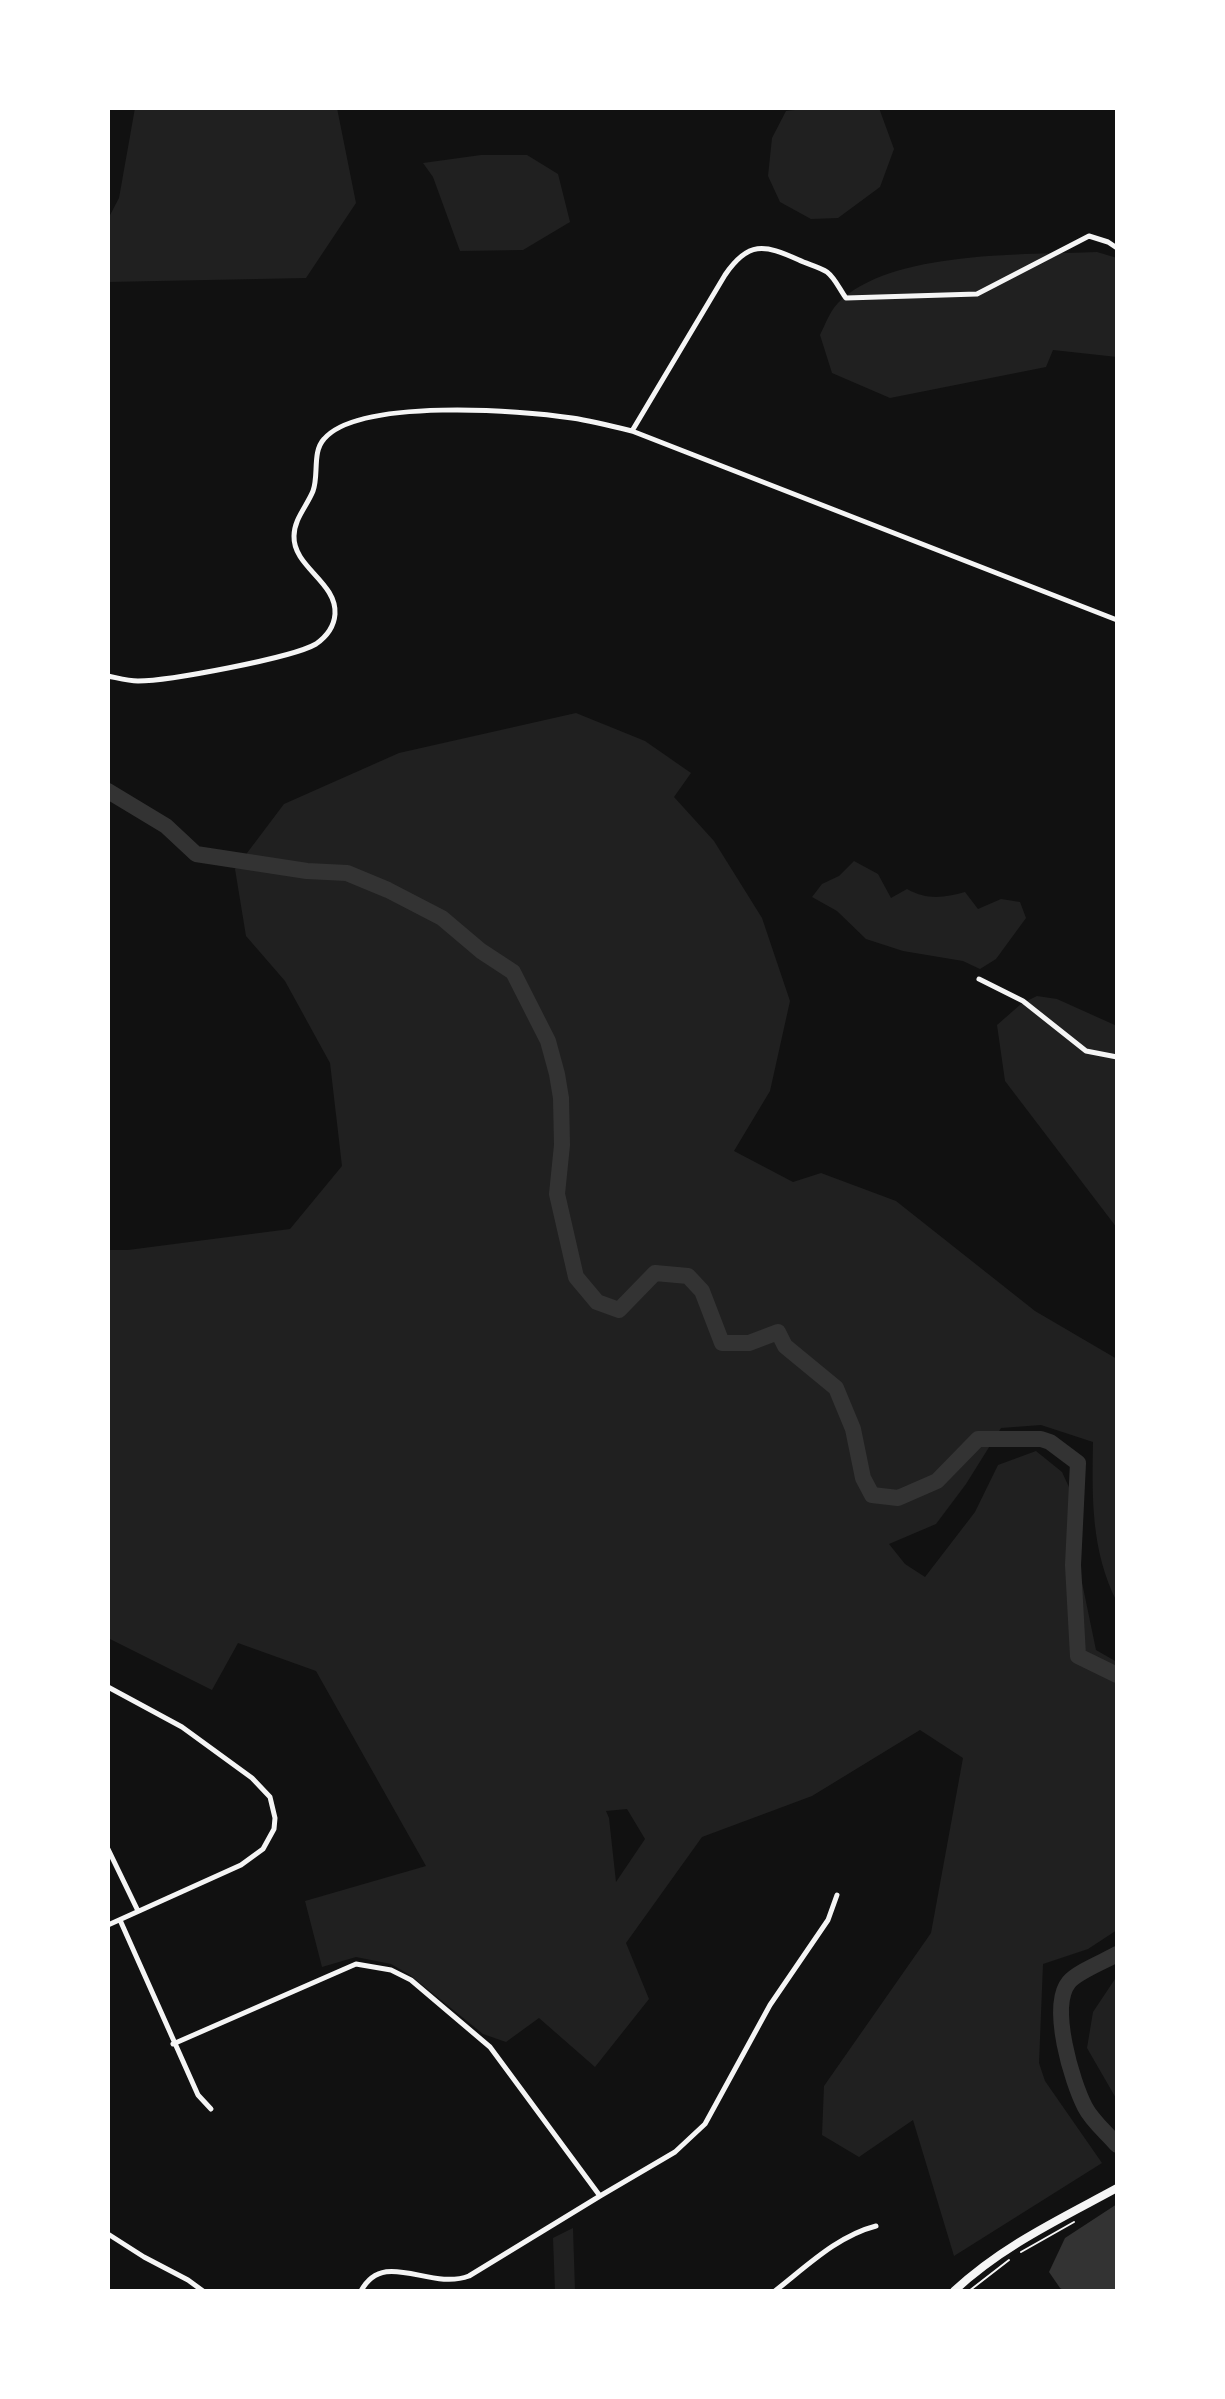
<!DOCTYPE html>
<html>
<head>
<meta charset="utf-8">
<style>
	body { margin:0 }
	#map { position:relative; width:1225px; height:2399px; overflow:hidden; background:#111; font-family:Poppins,sans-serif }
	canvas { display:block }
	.frame { position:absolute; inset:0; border:110px solid #fff; pointer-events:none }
</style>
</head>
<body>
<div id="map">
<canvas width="1225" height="2399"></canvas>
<div class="frame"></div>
</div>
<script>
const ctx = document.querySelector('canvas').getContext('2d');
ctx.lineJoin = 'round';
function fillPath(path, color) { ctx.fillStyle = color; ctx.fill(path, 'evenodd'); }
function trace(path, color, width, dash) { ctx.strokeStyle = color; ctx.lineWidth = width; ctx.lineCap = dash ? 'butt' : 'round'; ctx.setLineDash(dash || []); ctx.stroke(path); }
const green = new Path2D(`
	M135,108h202l19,95 -50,75 -198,4v-63l11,-21z
	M812,108h67l15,41 -14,38 -42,31 -27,1 -31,-17 -12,-26 4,-38 14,-27z
	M481,155h46l31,19 12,48 -47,28 -63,1 -27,-74 -10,-14z
	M1097,252l20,6v99l-64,-7 -7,17 -156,31 -58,-25 -12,-38c5,-10 10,-24 18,-32 52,-53 188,-48 259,-51z
	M576,713l69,28 46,32 -17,24 40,44 48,77 28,83 -20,90 -36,60 59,31 28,-9 75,28 139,110 82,48v243c-26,-51 -25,-104 -24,-160l-52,-17 -40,3 -35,56 -30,40 -47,20 16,20 20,13 50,-65 23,-47 38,-14 26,21 17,37v59l17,82 21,12v268l-29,19 -45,15 -4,99 6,18 57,82 -148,93 -41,-136 -54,37 -37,-22 2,-49 107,-153 32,-175 -43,-28 -108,66 -110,41 -76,106 23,56 -54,68 -56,-49 -33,24 -23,-8 -73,-59 -19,-11 -35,-7 -34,10 -17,-66 121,-35 -110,-195 -78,-28 -26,47 -104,-52v-388h20l162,-21 52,-63 -12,-103 -45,-82 -39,-45 -11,-67 49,-65 115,-51zM627,1809l18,30 -29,43 -7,-64 -3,-7z
	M854,861l24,13 13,24 16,-9c19,11 37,9 58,3l13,17 23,-10 19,3 6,16 -30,41 -16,10 -17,-8 -60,-10 -37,-12 -29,-28 -25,-14 10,-13 17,-8z
	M1037,996l20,3 60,27v202l-112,-147 -8,-56 24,-21z
	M1117,1976v124l-30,-52 6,-36z
	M573,2228l2,63h-20l-2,-53z`);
const water = new Path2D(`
	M1117,2204v87h-52l-5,-3 -11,-16 16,-34z`);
const river = new Path2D(`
	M108,791l58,35 30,28 111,17 40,2 41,17 54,28 39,33 32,21 35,69 9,33 4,24 1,47 -5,49 19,83 21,25 22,8 36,-37 33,3 14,15 20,52h27l29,-11 7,14 51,42 17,41 10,49 9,17 26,3 39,-17 41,-42h63l9,3 28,21 -5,102 5,91 39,19
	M1117,1954c-12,7 -40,18 -48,28 -20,24 3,100 16,125 7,14 22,26 32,38`);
const path = new Path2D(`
	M1021,2252l53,-30
	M969,2291l40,-31`);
const minor = new Path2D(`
	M632,431l93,-156c23,-34 39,-31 74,-15 8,4 21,7 28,12 8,6 13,18 19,26l131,-4 112,-58 19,6 9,6
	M108,676c10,2 20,5 30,5 30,0 154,-23 178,-37 10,-7 18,-17 19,-30 2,-32 -42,-47 -41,-78 0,-17 13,-30 19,-45 6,-16 -1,-39 11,-52 35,-41 197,-29 248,-21 20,3 40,8 60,13l485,189
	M979,979l44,22 63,50 31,6
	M108,1687l74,40 70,51 18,19 5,21 -1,11 -11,20 -22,16 -133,60
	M108,1849l30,62
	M120,1920l78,175 13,14
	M173,2044l183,-80 35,6 20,10 79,67 110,149 -131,80c-40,15 -85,-28 -108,15
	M600,2196l75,-44 30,-28 65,-119 58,-85 9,-25
	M108,2234l36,23 44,23 15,11
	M775,2291c31,-24 62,-55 101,-65`);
const secondary = new Path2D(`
	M954,2291c48,-45 106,-72 163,-103`);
fillPath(green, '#202020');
fillPath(water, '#333');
trace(river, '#333', 16);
trace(path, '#f5f5f5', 2);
trace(minor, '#f5f5f5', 5);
trace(secondary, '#f5f5f5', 8);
</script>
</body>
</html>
